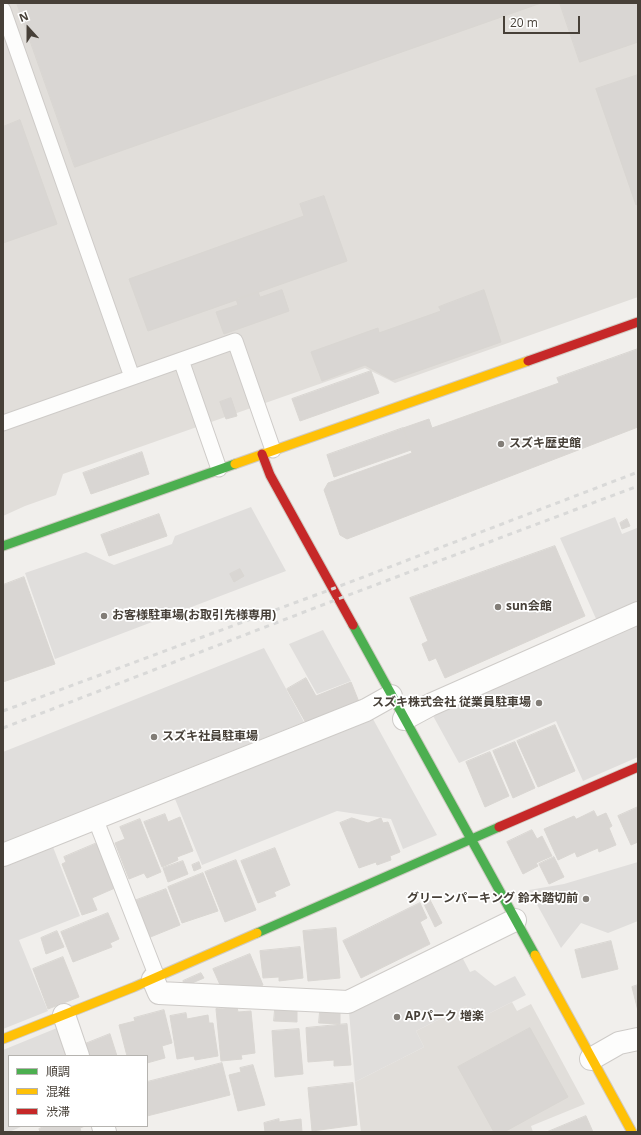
<!DOCTYPE html>
<html>
<head>
<meta charset="utf-8">
<style>
	body { margin:0 }
	#map { position:relative; width:641px; height:1135px; overflow:hidden; background:#f1efec; font-family:"Open Sans","Noto Sans JP",sans-serif }
	canvas { display:block }
	.frame { position:absolute; inset:0; border:4px solid #474038; pointer-events:none }
	.legend { position:absolute; left:8px; top:1055px; width:140px; height:72px; box-sizing:border-box; background:#fff; border:1px solid #b5b3af; margin:0; padding:5px 7px; list-style:none; font-size:12px; color:#474038 }
	.legend li { display:flex; align-items:center; gap:8px; height:20px }
	.legend b { width:20px; border:1px solid #b5b3af }
	.north { position:absolute; left:8px; top:8px; width:40px; height:40px; -webkit-text-stroke:3px #fff; paint-order:stroke; rotate:339deg; font-size:11px; font-weight:700; line-height:16px; text-align:center; color:#474038 }
	.north::after { content:''; display:block; margin:auto; width:14px; height:18px; background:#474038; clip-path:polygon(50% 0,100% 100%,50% 72%,0 100%) }
	.scale { position:absolute; left:503px; top:16px; width:77px; height:18px; box-sizing:border-box; border:2px solid #474038; border-top:0; padding-left:5px; font-size:12px; line-height:14px; white-space:nowrap; color:#474038; -webkit-text-stroke:3px #fff; paint-order:stroke }
</style>
</head>
<body>
<div id="map">
<canvas width="641" height="1135"></canvas>
<div class="frame"></div>
<ul class="legend">
<li><b style="height:5px;background:#4caf50"></b>順調</li>
<li><b style="height:5px;background:#ffc107"></b>混雑</li>
<li><b style="height:5px;background:#c62828"></b>渋滞</li>
</ul>
<div class="north">N</div>
<div class="scale">20 m</div>
</div>
<script>
const ctx = document.querySelector('canvas').getContext('2d');
ctx.lineJoin = 'round';
function fillPath(path, color) { ctx.fillStyle = color; ctx.fill(path, 'evenodd'); }
function trace(path, color, width, dash) { ctx.strokeStyle = color; ctx.lineWidth = width; ctx.lineCap = dash ? 'butt' : 'round'; ctx.setLineDash(dash || []); ctx.stroke(path); }
function write(font, color, halo, rows, align = 'center') {
  ctx.font = font + ' "Open Sans","Noto Sans JP",sans-serif'; ctx.lineWidth = 3.5; ctx.setLineDash([]); ctx.textBaseline = 'middle'; ctx.strokeStyle = halo; ctx.fillStyle = color; for (const [text, x, y, turn = 0] of rows) {
    ctx.save(); ctx.translate(x, y); ctx.rotate((+turn || 0) * Math.PI / 180); ctx.textAlign = isNaN(turn) ? turn : align; if (halo) ctx.strokeText(text, 0, 0); ctx.fillText(text, 0, 0); ctx.restore();
  }
}
const industrial = new Path2D(`
	M3,3h635v294l-243,86 -30,-15 -302,106 -7,21 -31,11 -22,10z
	M512,1002l5,9 14,-7 54,100 -54,22 2,6h-172l-6,-50 69,-35 -8,-16 50,-25 8,15z`);
const parking = new Path2D(`
	M251,507l35,64 -231,88 -30,-86 61,-21 28,13 58,-21 3,-8z
	M615,517l7,17 15,-6 1,2v73l-41,18 -37,-83z
	M638,624v133l-55,24 -27,-60 -97,42 -27,-49z
	M323,630l28,51 -34,13 -28,-50z
	M264,648l40,74 -301,121v-91z
	M373,719l64,116 -34,14 -12,-30 -54,-8 -135,54 -27,-66z
	M53,847l27,69 -61,24 29,71 -45,18v-162z
	M638,862v59l-30,12 -27,-10 -20,25 -32,-58 35,-6z
	M462,957l8,15 5,-2 20,16 20,-10 11,19 -52,26 -8,-15 -50,25 8,16 -69,35 -6,-70z
	M57,1028l4,3 9,25h-61v70h14l-14,6h-6v-82z`);
const building = new Path2D(`
	M17,3h524l-466,164z
	M560,3h78v39l-58,20z
	M638,75v129l-2,1 -40,-116z
	M20,120l37,104 -54,19v-116z
	M324,196l23,65 -199,70 -19,-52 175,-63 -4,-12z
	M282,290l7,21 -65,23 -8,-22 22,-7 -2,-6 22,-7 2,5z
	M484,290l17,52 -109,38 -27,-15 -43,16 -11,-29 67,-24 1,5 62,-22 -2,-4z
	M638,349v78l-291,112 -7,-4 -16,-45 4,-7 84,-30 -9,-25 26,-9 3,9 127,-45 -2,-5z
	M371,371l8,22 -79,28 -8,-22z
	M231,398l6,18 -11,3 -6,-17z
	M403,428l8,22 -77,27 -7,-22z
	M142,452l7,22 -58,20 -8,-21z
	M159,514l8,22 -58,20 -8,-21z
	M627,519l3,7 -8,3 -2,-6z
	M555,546l30,70 -140,62 -9,-20 -7,3 -7,-17 6,-3 -18,-43z
	M240,569l4,7 -10,6 -4,-8z
	M24,577l31,87 -52,18v-97z
	M306,678l10,18 35,-14 8,20 -53,21 -19,-34z
	M555,725l20,46 -37,16 -21,-46z
	M515,742l20,46 -22,10 -20,-47z
	M490,752l19,44 -24,11 -19,-45z
	M638,807v35l-7,3 -13,-29z
	M594,811l3,6 9,-4 6,13 -3,2 7,17 -17,7 -1,-4 -21,9 -2,-5 -17,8 -14,-31 30,-13 2,3z
	M165,814l3,8 12,-5 13,34 -16,6 1,3 -16,7 -18,-45z
	M352,818l16,5 13,-5 2,5 5,-1 12,30 -10,4 1,4 -14,5 -1,-3 -17,6 -19,-45z
	M140,819l21,53 -14,6 -3,-5 -15,6 -14,-36 10,-4 -5,-12z
	M532,830l5,9 5,-3 10,20 -16,7 2,3 -15,8 -16,-32z
	M97,843l18,45 -23,10 5,12 -15,5 -20,-51 4,-2 -2,-5z
	M275,848l15,37 -16,7 2,4 -18,7 -17,-42z
	M554,857l10,20 -15,7 -10,-20z
	M236,860l20,50 -31,12 -20,-50z
	M183,861l5,13 -20,8 -5,-14z
	M199,862l2,6 -7,3 -2,-6z
	M203,873l15,38 -36,12 -14,-36z
	M166,889l14,36 -32,13 -14,-37z
	M429,898l13,25 -7,4 -12,-25z
	M420,903l7,15 -7,4 10,22 -69,34 -18,-37z
	M108,913l11,26 -9,4 2,4 -39,15 -12,-30z
	M336,928l4,50 -32,3 -5,-50z
	M57,931l7,16 -18,7 -5,-16z
	M611,941l7,28 -36,9 -7,-28z
	M300,947l3,31 -24,3v-4l-16,1 -3,-27z
	M250,954l13,31 -18,8 -24,-6 -8,-18z
	M63,957l16,40 -31,12 -15,-40z
	M201,973l3,5 -19,8 -2,-5z
	M638,985v26l-6,-24z
	M237,1007l1,5 13,-1 4,42 -14,2 1,4 -21,2 -5,-52z
	M164,1010l8,33 -10,3 3,12 -18,5v-7h-20l-8,-31 16,-4 -1,-3z
	M275,1010l22,1v11l-23,-1z
	M320,1012l20,1v11l-21,-1z
	M186,1013l1,6 21,-4 1,8h4l5,33 -23,4 -1,-4 -17,3 -7,-43z
	M347,1024l4,41 -17,1v-6l-26,2 -2,-34z
	M530,1028l38,69 -64,35h-10l-36,-65z
	M299,1029l4,45 -28,3 -3,-46z
	M110,1034l7,22h-28l-4,-12z
	M222,1063l8,32 -83,21v-34z
	M253,1065l12,40 -27,6 -9,-36 12,-3 -1,-4z
	M353,1083l4,42 -45,6 -4,-43z
	M586,1116l7,16h-46z
	M279,1119v3l22,-3 1,13h-37l-1,-9z
	M45,1126h40l-5,2 1,4h-41l-1,-3z`);
const lane = new Path2D(`
	M3,10l129,367
	M181,360l38,109
	M3,423l232,-82 38,109
	M95,818l62,159`);
const street = new Path2D(`
	M404,719l26,-14 208,-92
	M3,855l363,-145 25,-14
	M153,979l6,14 189,9 167,-82
	M64,1015l14,41
	M591,1059l28,-16 19,-4
	M103,1126l2,6`);
const fast = new Path2D(`
	M3,546l232,-82
	M353,625l182,330
	M257,933l242,-106`);
const slow = new Path2D(`
	M235,464l293,-103
	M535,955l97,177
	M3,1039l131,-52 123,-54`);
const jam = new Path2D(`
	M528,361l110,-39
	M262,454l8,21 83,150
	M499,827l139,-60`);
const rail = new Path2D(`
	M3,711l329,-122 306,-117
	M3,728l335,-129 300,-113`);
const markers = [
	[501,444,4,"#827d77"],
	[498,607,4,"#827d77"],
	[104,616,4,"#827d77"],
	[539,703,4,"#827d77"],
	[154,737,4,"#827d77"],
	[586,899,4,"#827d77"],
	[397,1017,4,"#827d77"]
];
const poiNames = [
	["スズキ歴史館",509,444],
	["sun会館",506,607],
	["お客様駐車場(お取引先様専用)",112,616],
	["スズキ株式会社 従業員駐車場",531,703,"right"],
	["スズキ社員駐車場",162,737],
	["グリーンパーキング 鈴木踏切前",578,899,"right"],
	["APパーク 増楽",405,1017]
];
fillPath(industrial, '#e1deda');
fillPath(parking, '#e0dedc');
fillPath(building, '#d9d6d3');
trace(building, '#d9d6d2', 1);
trace(lane, '#cecbc8', 17);
trace(street, '#cecbc8', 24);
trace(fast, '#d0cbc3', 11);
trace(slow, '#d0cbc3', 11);
trace(jam, '#d0cbc3', 11);
trace(lane, '#fdfdfc', 15);
trace(street, '#fdfdfc', 22);
trace(fast, '#4caf50', 9);
trace(slow, '#ffc107', 9);
trace(jam, '#c62828', 9);
trace(rail, '#d9d9d8', 3, [5, 5]);
for (const [x, y, r, color] of markers) { const dot = new Path2D(); dot.arc(x, y, r, 0, 2 * Math.PI); ctx.fillStyle = color; ctx.fill(dot); trace(dot, '#fff', 1.5); }
write('bold 12px', '#474038', '#fff', poiNames, 'left');
</script>
</body>
</html>
